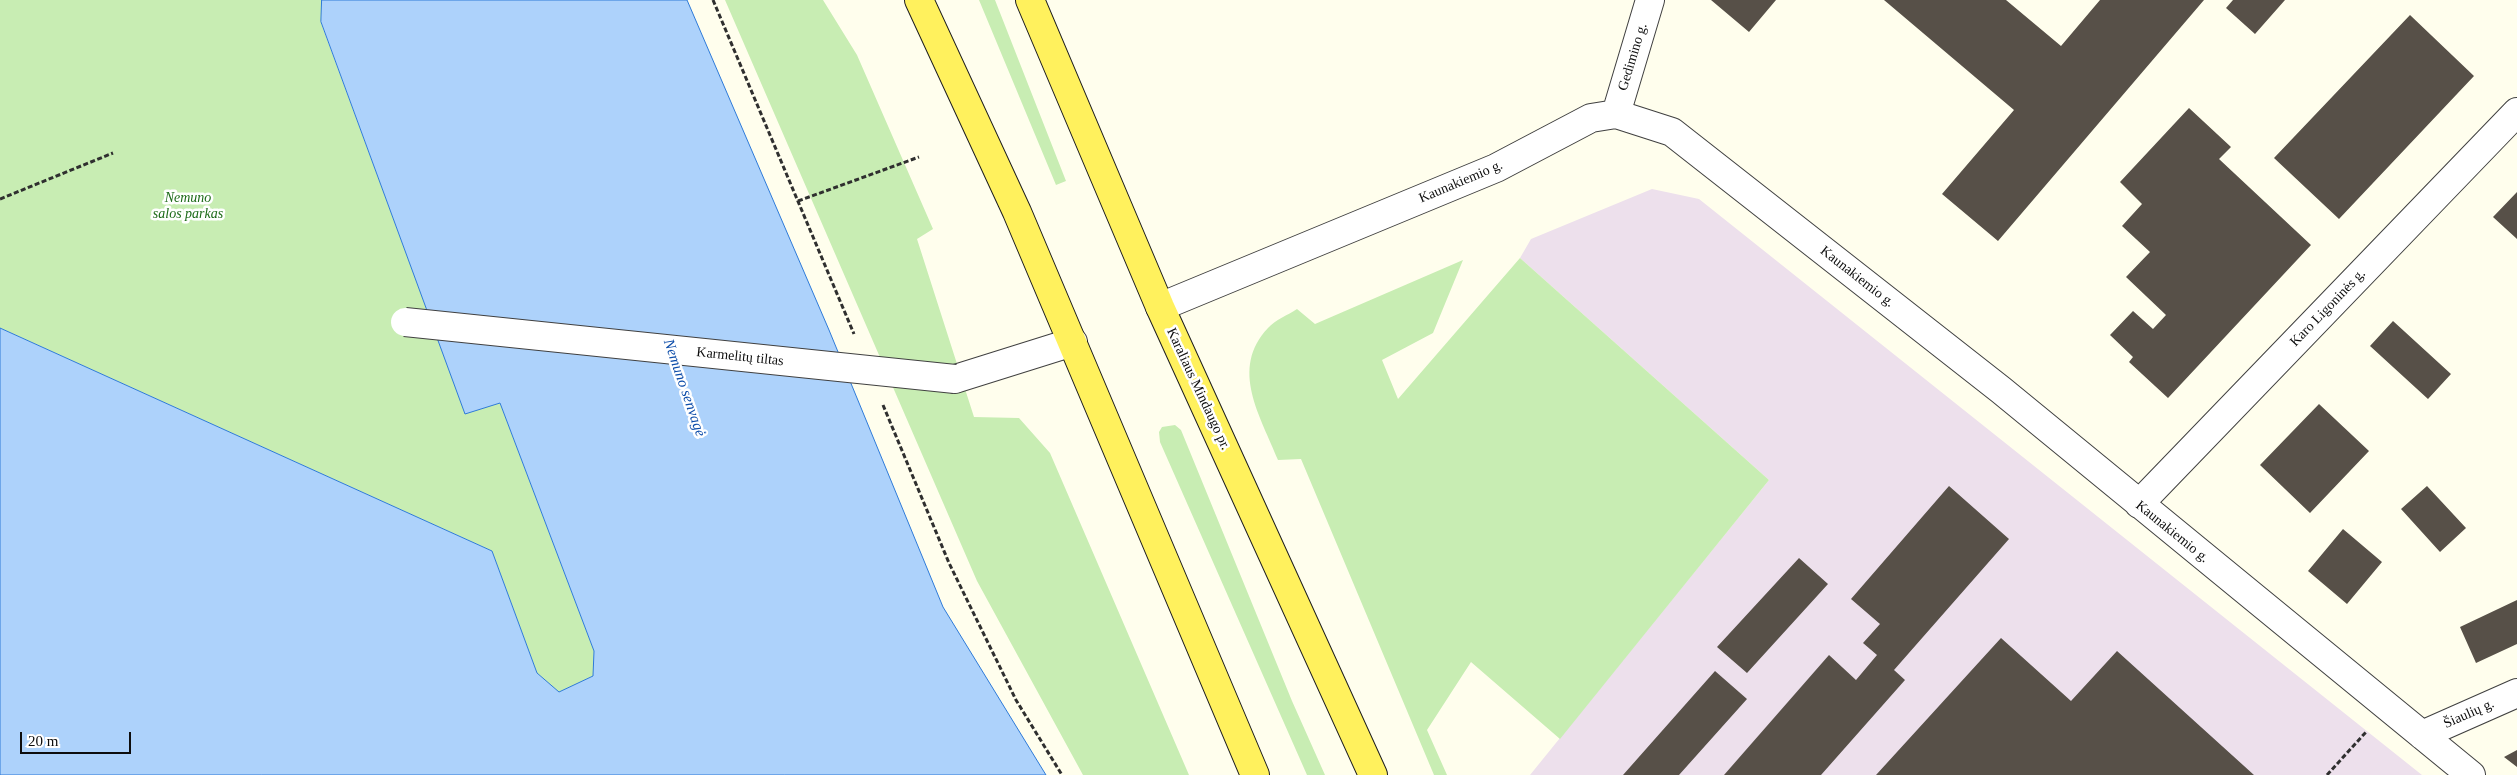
<!DOCTYPE html>
<html>
<head>
<meta charset="utf-8">
<style>
	body { margin:0 }
	#map { position:relative; width:2517px; height:775px; overflow:hidden; background:#fffeed; font-family:"Times New Roman",serif }
	canvas { display:block }
	.scale { position:absolute; left:20px; top:732px; width:111px; height:22px; box-sizing:border-box; border:2px solid #0d0d0d; border-top:0; padding-left:6px; font-size:15px; line-height:18px; white-space:nowrap; color:#0d0d0d; -webkit-text-stroke:4px #fff; paint-order:stroke }
</style>
</head>
<body>
<div id="map">
<canvas width="2517" height="775"></canvas>
<div class="scale">20 m</div>
</div>
<script>
const ctx = document.querySelector('canvas').getContext('2d');
ctx.lineJoin = 'round';
function fillPath(path, color) { ctx.fillStyle = color; ctx.fill(path, 'evenodd'); }
function trace(path, color, width, dash) { ctx.strokeStyle = color; ctx.lineWidth = width; ctx.lineCap = dash ? 'butt' : 'round'; ctx.setLineDash(dash || []); ctx.stroke(path); }
function write(font, color, halo, rows, align = 'center') {
  ctx.font = font + ' "Times New Roman",serif'; ctx.lineWidth = 5; ctx.setLineDash([]); ctx.textBaseline = 'middle'; ctx.strokeStyle = halo; ctx.fillStyle = color; for (const [text, x, y, turn = 0] of rows) {
    ctx.save(); ctx.translate(x, y); ctx.rotate((+turn || 0) * Math.PI / 180); ctx.textAlign = isNaN(turn) ? turn : align; if (halo) ctx.strokeText(text, 0, 0); ctx.fillText(text, 0, 0); ctx.restore();
  }
}
const industrial = new Path2D(`
	M1652,189l47,10 723,576h-892l239,-295 -249,-222 11,-19z`);
const green = new Path2D(`
	M0,0h322l-1,23 144,390 35,-10 94,248 -1,25 -34,17 -22,-20 -45,-122 -492,-223z
	M725,0h98l34,55 76,174 -16,10 57,178 45,1 31,35 139,322h-106l-106,-194z
	M979,0h16l71,181 -10,4z
	M1520,258l249,222 -209,259 -89,-77 -44,68 20,45h-13l-133,-316 -23,1c-17,-43 -49,-91 -10,-132 7,-8 20,-13 29,-19l18,15 148,-64 -30,73 -51,27 16,39z
	M1175,425l6,5 111,271 33,74h-18l-147,-333 -1,-10 3,-5z`);
const water = new Path2D(`
	M322,0h365l142,330 114,277 103,168h-1046v-447l492,223 45,122 22,19 34,-16 1,-25 -94,-248 -35,11 -144,-392z`);
const building = new Path2D(`
	M1711,0h65l-27,32z
	M1884,0h122l55,46 39,-46h104l-206,241 -56,-47 72,-84z
	M2233,0h52l-30,34 -29,-26z
	M2410,15l64,61 -135,143 -65,-61z
	M2189,108l42,39 -12,12 92,86 -143,153 -39,-36 4,-5 -23,-22 23,-24 20,18 13,-14 -40,-38 24,-25 -28,-26 20,-22 -22,-22z
	M2517,192v47l-24,-22z
	M2393,321l58,53 -23,25 -58,-53z
	M2319,404l50,47 -59,62 -50,-48z
	M1949,486l60,53 -115,131 11,10 -84,95h-97l105,-120 27,25 21,-25 -14,-12 17,-19 -29,-25z
	M2427,486l39,42 -26,24 -39,-43z
	M2343,529l39,33 -35,42 -39,-33z
	M1799,558l29,26 -81,89 -30,-26z
	M2517,600v44l-41,19 -16,-36z
	M2001,638l70,63 46,-50 137,124h-378z
	M1715,671l32,28 -68,76h-56z
	M2517,750v17l-13,-10z`);
const path = new Path2D(`
	M713,0l141,334
	M0,199l113,-46
	M798,201l121,-44
	M883,405l66,158 67,137 46,75
	M2327,775l39,-43`);
const minor = new Path2D(`
	M1616,114l34,-114
	M1160,307l336,-139 95,-50 25,-4 56,18 329,258 470,385
	M955,379l118,-37
	M2139,504l378,-392
	M2422,735l95,-42`);
const primary = new Path2D(`
	M919,0l98,212 238,563
	M1030,0l130,307 213,468`);
const minorBridge = new Path2D(`
	M405,322l550,57`);
const streetNames = [
	["Gedimino g.",1633,57,-73],
	["Kaunakiemio g.",1461,182,-23],
	["Kaunakiemio g.",1857,277,38],
	["Karo Ligoninės g.",2328,308,-46],
	["Karmelitų tiltas",740,357,6],
	["Karaliaus Mindaugo pr.",1198,389,65],
	["Kaunakiemio g.",2172,532,39],
	["Šiaulių g.",2469,714,-24]
];
const parkNames = [
	["Nemuno",188,198],
	["salos parkas",188,214]
];
const waterNames = [
	["Nemuno senvagė",684,388,71]
];
fillPath(industrial, '#ede0ec');
fillPath(green, '#c8edb3');
fillPath(water, '#add2fb');
trace(water, '#2e7ad8', 1);
fillPath(building, '#575048');
trace(minor, '#404040', 30);
trace(primary, '#1e1e1e', 30);
trace(path, '#2f2f2f', 3, [5, 2.5]);
trace(minor, '#fff', 28);
trace(primary, '#fff15d', 28);
trace(minorBridge, '#404040', 30, []);
trace(minorBridge, '#fff', 28);
write('14px', '#0d0d0d', '#fff', streetNames);
write('italic 14px', '#1c6a18', '#fff', parkNames);
write('italic 15px', '#0c4ca9', '#fff', waterNames);
</script>
</body>
</html>
